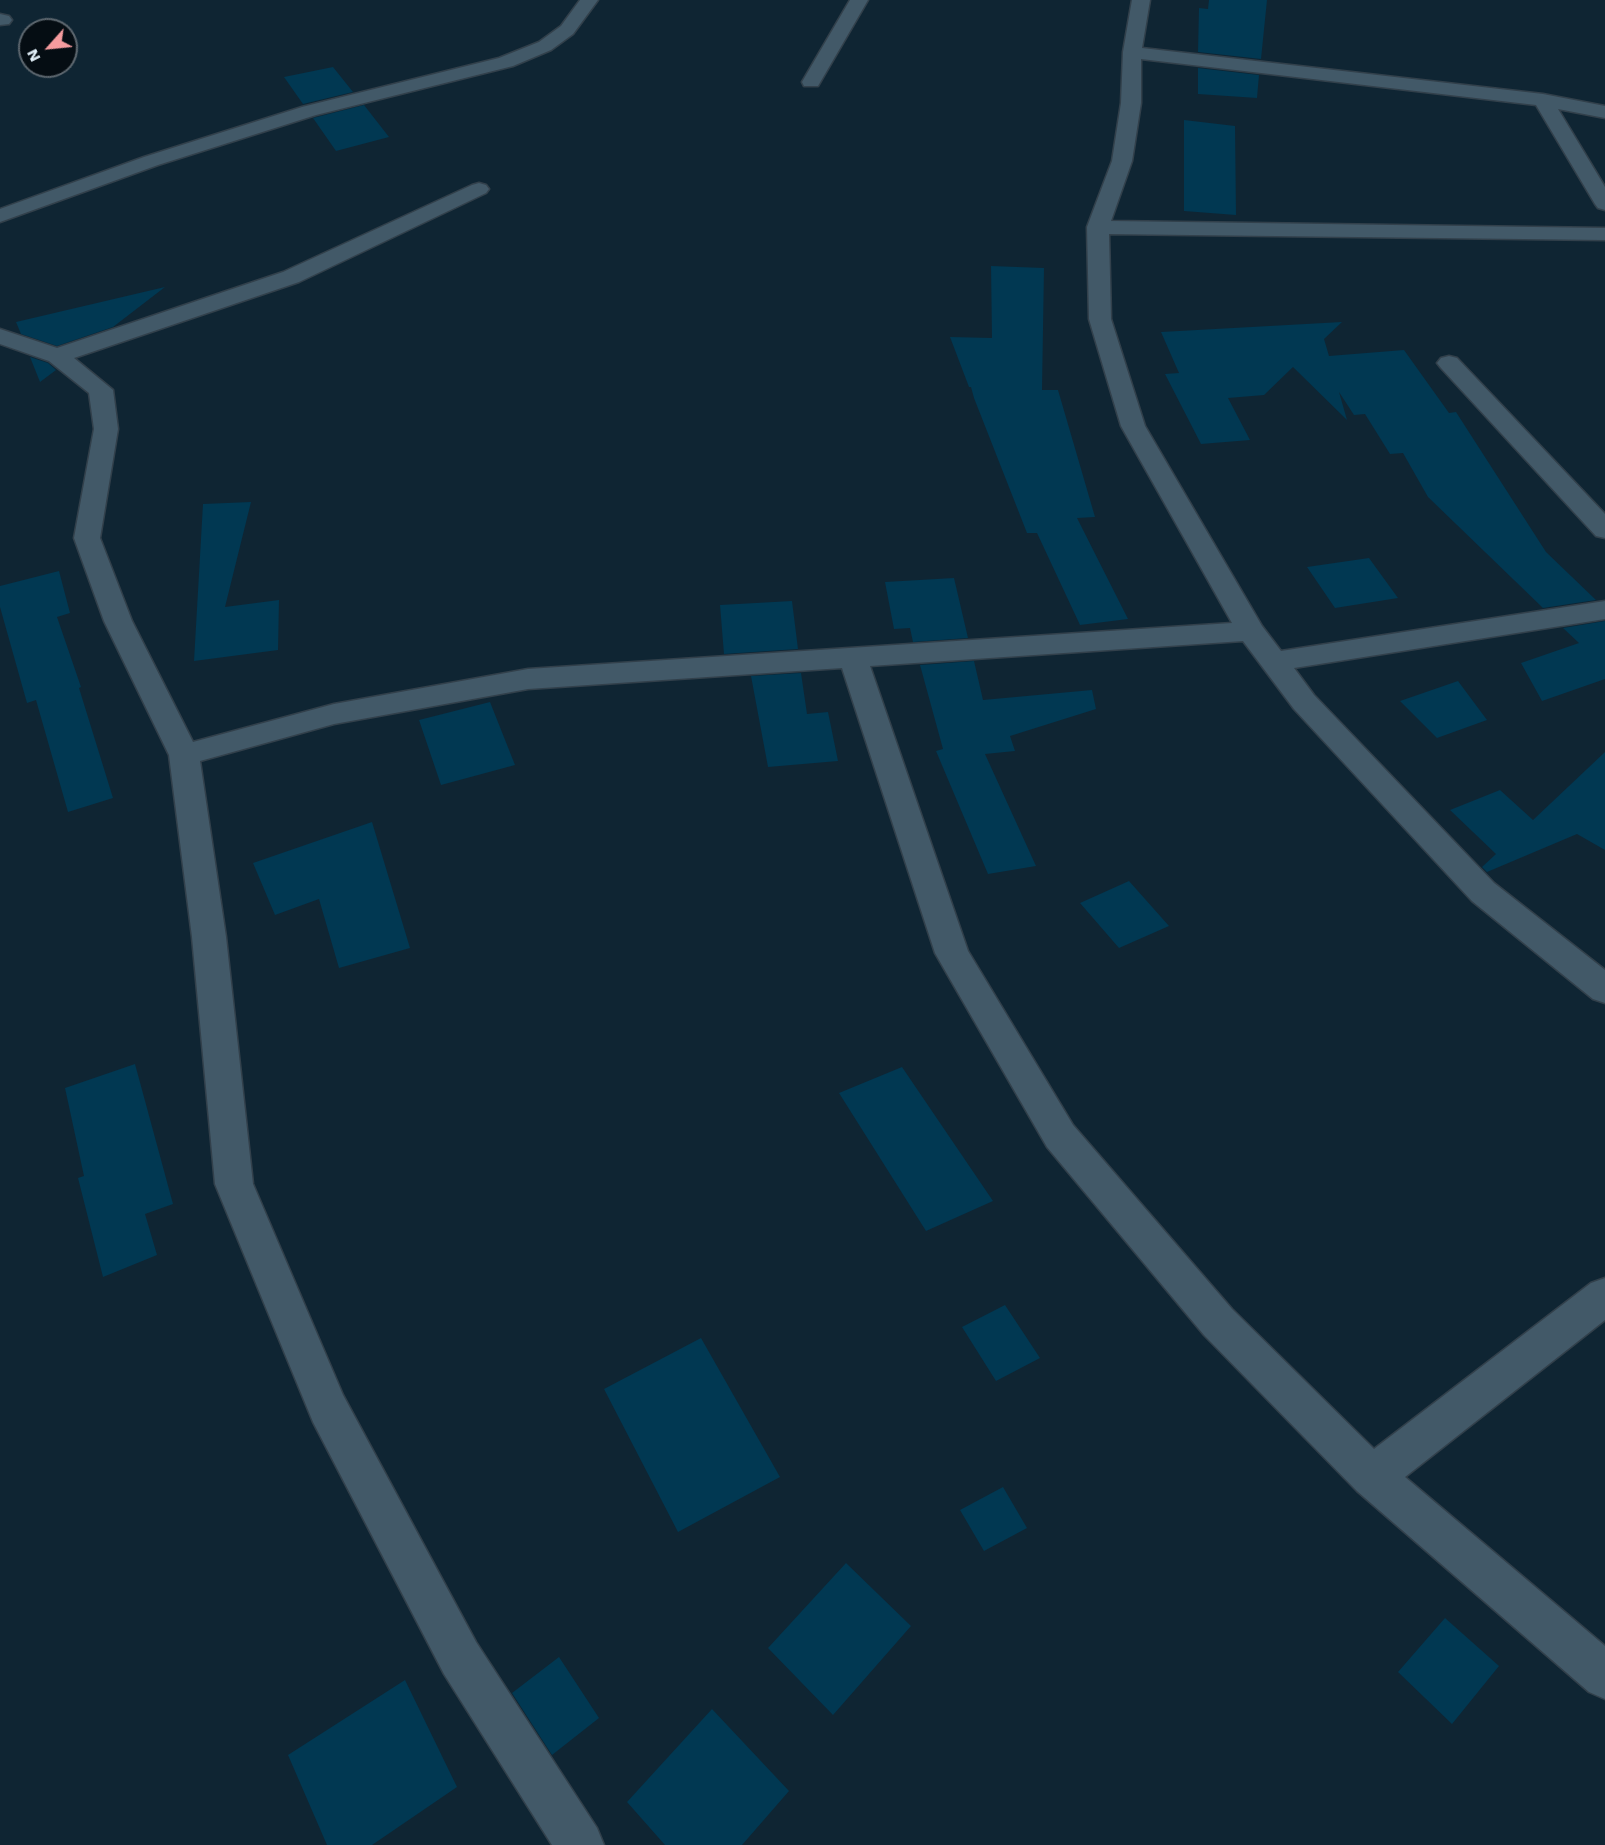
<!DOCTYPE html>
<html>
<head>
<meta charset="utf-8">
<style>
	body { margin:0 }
	#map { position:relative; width:1605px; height:1845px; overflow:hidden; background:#0f2533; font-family:"Work Sans",sans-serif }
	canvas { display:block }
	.north { position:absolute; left:18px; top:18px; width:60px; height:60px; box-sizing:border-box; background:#050d13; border:2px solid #5d676f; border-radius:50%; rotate:243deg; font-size:16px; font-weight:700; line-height:24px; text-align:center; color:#e1eff8 }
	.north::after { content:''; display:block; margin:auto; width:21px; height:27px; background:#f59b9e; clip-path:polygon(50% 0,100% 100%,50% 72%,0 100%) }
</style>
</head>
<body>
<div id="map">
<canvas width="1605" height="1845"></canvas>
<div class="north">N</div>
</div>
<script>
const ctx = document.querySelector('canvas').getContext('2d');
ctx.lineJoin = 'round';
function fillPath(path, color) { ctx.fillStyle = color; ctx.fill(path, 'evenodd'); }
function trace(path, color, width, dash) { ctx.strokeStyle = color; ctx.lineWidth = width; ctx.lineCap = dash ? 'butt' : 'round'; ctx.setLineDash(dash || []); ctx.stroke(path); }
const building = new Path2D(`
	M1209,0h58l-6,59 -63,-7 1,-44 9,1z
	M333,67l20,25 -50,12 -19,-27z
	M1198,68l61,7 -2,23 -59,-4z
	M364,105l25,32 -53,14 -23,-33z
	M1184,120l51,6 1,89 -52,-4z
	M991,266l53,2 -2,122h16l37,127 -18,1 51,101 -48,6 -43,-92h-10l-53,-135 -3,-11h-2l-19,-50 42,1z
	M165,287l-52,40 -56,19 -36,-12 -5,-12z
	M1342,322l-18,17 5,17 75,-6 45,63 7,-1 90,140 50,48 -53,8 -115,-111 -25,-44 -13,1 -25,-40 -11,1 -15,-23 8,28 -54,-53 -29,28 -36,3 22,42 -49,4 -36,-70 14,-1 -18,-41z
	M30,357l18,6 8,7 -16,12z
	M251,502l-26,105 54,-7 -1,50 -84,11 9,-157z
	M1369,558l29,40 -63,10 -28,-41z
	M59,571l11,42 -13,4 24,70 -2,1 34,110 -45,14 -32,-112 -9,3 -27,-96v-21z
	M954,578l14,60 -55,4 -3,-14 -16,1 -9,-47z
	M792,601l6,48 -74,5 -4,-49z
	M1605,621v58l-63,22 -21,-38 58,-20 -16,-15z
	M974,661l9,39 109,-10 4,19 -86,27 5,15 -30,3 51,112 -48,8 -52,-123 7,-2 -23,-84z
	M801,673l6,41 21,-2 10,49 -70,6 -17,-91z
	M1458,681l29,39 -50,18 -37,-37z
	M490,702l25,63 -74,20 -22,-65z
	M1605,752v98l-28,-16 -90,38 -5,-5 14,-13 -46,-44 50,-20 33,30z
	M372,822l38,126 -71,20 -20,-69 -44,16 -22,-52z
	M1129,881l40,45 -50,22 -39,-45z
	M135,1064l38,140 -28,10 12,41 -54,22 -25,-99 6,-2 -19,-88z
	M902,1067l91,134 -67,30 -87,-138z
	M1005,1305l35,53 -44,23 -34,-54z
	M701,1338l79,139 -102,55 -74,-143z
	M1003,1487l24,41 -43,23 -24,-41z
	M846,1563l65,63 -78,89 -65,-67z
	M1445,1618l54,48 -47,58 -54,-52z
	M559,1657l40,61 -47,37 -40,-62z
	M405,1680l52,107 -85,58h-45l-39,-90z
	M712,1709l77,82 -47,54h-77l-38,-43z`);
const street = new Path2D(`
	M580,0h18l-25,34 -22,16 -38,16 -197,49 -158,50 -158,57v-13l144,-52 158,-50 197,-49 40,-16 22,-16z
	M850,0h18l-50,86h-14l-2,-4z
	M1132,0h18l-8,48 401,46 62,12v12l-47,-9 47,78v23l-7,-2 -3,-4 -59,-99 -395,-46v44l-9,58 -21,60 494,7v12l-496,-6 2,85 34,107 117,200 19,25 324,-50v18l-311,49 20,27 180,188 111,87v33l-12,-4 -121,-98 -178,-192 -51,-68 -373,25 98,285 105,174 159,184 142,140 217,-166 14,-5v42l-200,157 200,169v53l-16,-7 -232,-201 -153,-156 -157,-188 -112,-194 -93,-285 -314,21 -194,35 -134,37 26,176 27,247 90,211 133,247 121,186 7,17h-52l-108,-171 -131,-252 -98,-238 -23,-247 -23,-182 -65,-134 -30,-83 20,-109 -5,-36 -40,-32 -49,-17v-15l57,19 226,-76 189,-87 7,-2 7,2 3,4 -3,4 -187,89 -225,76 39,32 5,39 -18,109 32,83 61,121 141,-38 194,-35 704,-46 -111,-197 -32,-107 -2,-92 25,-66 9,-58 2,-51z
	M0,14l9,2 3,4 -3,4 -9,1z
	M1449,356l8,2 148,156v24l-9,-2 -155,-168 -4,-5 4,-5z`);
fillPath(building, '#013852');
trace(street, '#32404b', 3);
fillPath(street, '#425968');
</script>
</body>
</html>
